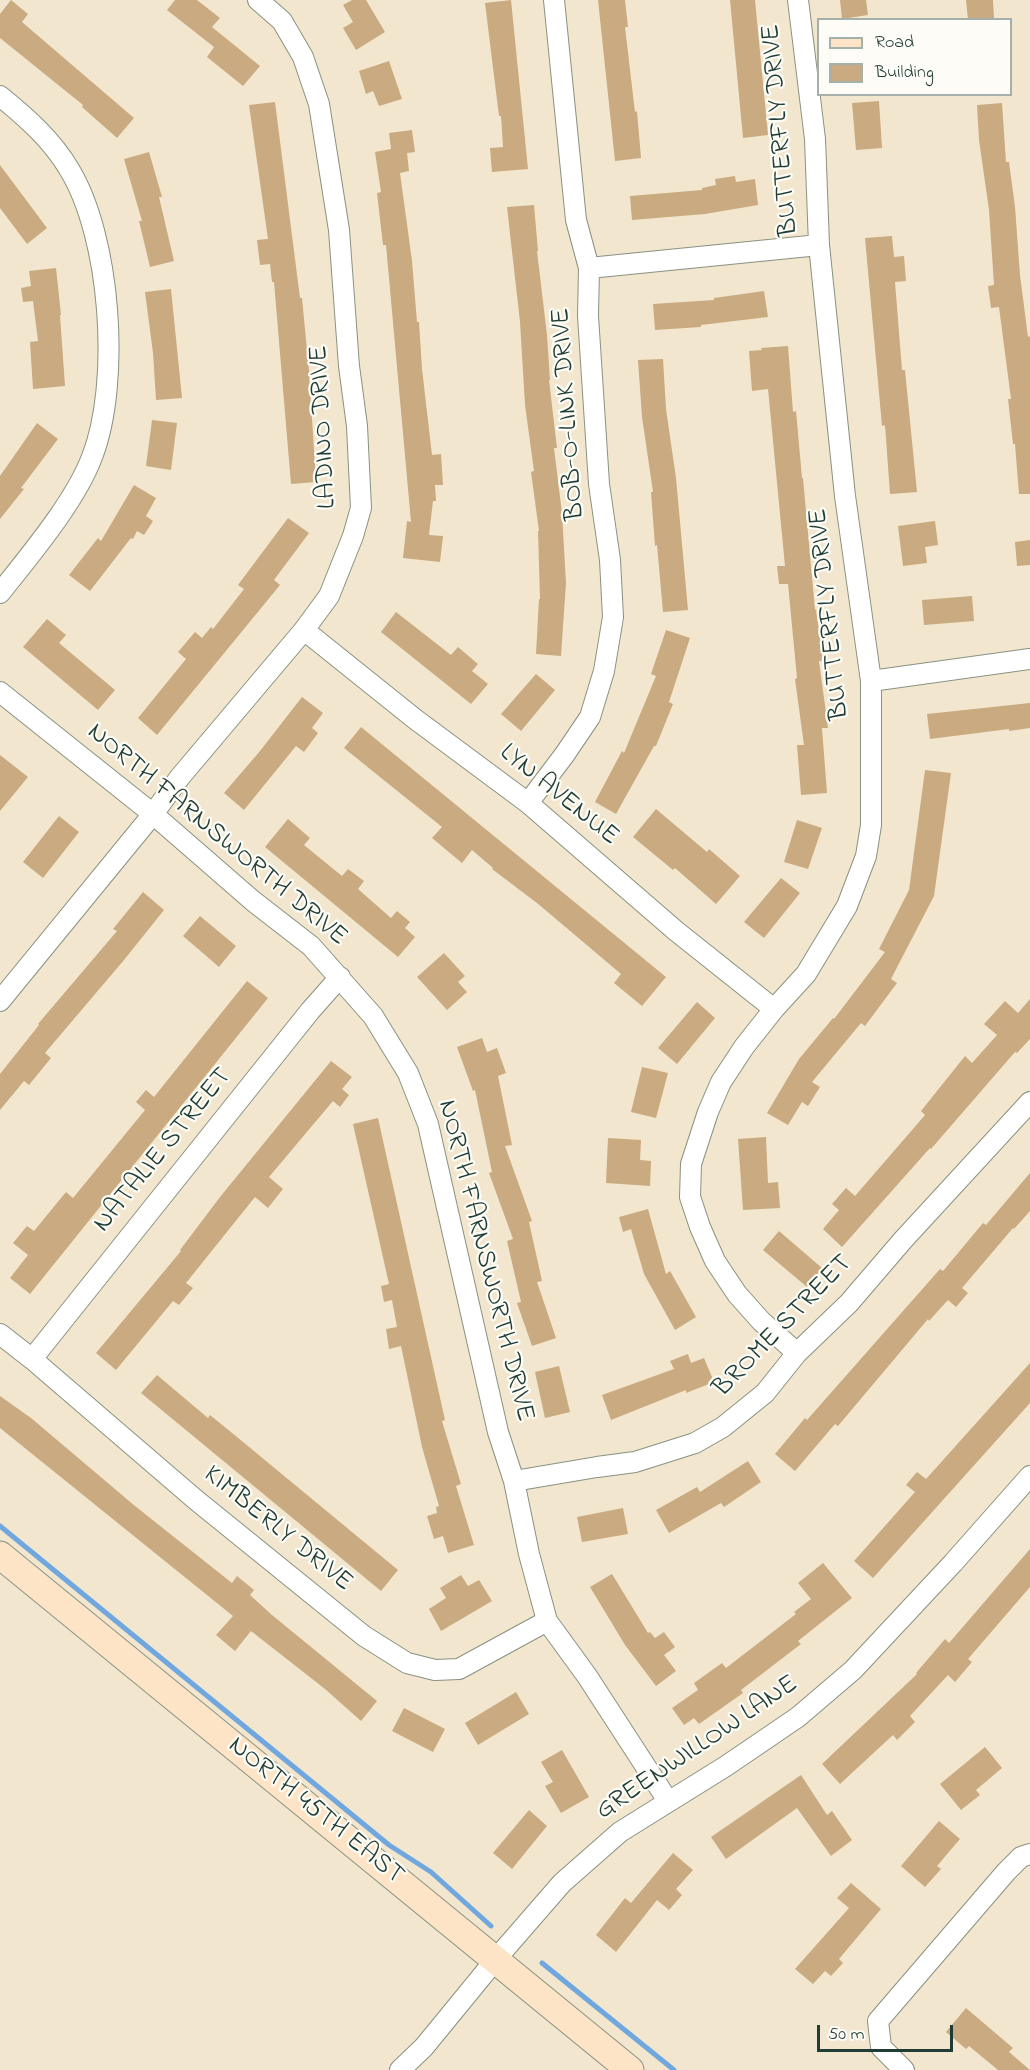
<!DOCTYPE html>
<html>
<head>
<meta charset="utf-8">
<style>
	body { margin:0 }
	#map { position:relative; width:1030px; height:2070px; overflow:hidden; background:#f2e7ce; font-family:"Indie Flower",sans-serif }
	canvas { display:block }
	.legend { position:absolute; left:817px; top:18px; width:195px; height:78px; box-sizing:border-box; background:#fdfcf7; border:2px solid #a4b0a9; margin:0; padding:8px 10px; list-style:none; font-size:18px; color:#1f3d34 }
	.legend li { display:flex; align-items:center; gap:12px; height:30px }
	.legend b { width:30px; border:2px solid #a4b0a9 }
	.scale { position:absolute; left:817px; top:2025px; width:136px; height:27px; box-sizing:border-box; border:3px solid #1f3d34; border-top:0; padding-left:8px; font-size:18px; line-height:21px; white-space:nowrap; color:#1f3d34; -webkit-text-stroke:4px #fdfcf7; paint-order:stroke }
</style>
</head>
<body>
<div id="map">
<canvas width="1030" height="2070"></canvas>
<ul class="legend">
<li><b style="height:8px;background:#fee4c6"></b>Road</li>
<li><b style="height:16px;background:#caaa80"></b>Building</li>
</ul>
<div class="scale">50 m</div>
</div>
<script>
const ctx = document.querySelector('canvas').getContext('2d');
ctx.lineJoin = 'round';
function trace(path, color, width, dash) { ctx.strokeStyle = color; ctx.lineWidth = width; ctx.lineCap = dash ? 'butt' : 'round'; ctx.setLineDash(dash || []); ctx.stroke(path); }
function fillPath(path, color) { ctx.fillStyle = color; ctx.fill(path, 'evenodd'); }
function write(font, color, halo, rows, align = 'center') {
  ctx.font = font + ' "Indie Flower",sans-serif'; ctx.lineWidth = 4.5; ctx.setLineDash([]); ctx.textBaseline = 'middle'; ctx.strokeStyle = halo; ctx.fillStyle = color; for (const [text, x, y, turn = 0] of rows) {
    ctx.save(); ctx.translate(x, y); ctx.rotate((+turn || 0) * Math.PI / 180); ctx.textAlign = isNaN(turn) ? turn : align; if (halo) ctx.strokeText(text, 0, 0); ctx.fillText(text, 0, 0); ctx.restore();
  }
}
const stream = new Path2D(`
	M0,1526l389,319 42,27 60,54
	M542,1963l132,107`);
const building = new Path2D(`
	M11,0l17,14 -6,8 112,96 -17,20 -35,-31 1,-2 -83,-67v-24z
	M175,0h22l23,18 -8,9 48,39 -17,20 -36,-29 7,-10 -47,-37z
	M352,0h14l19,32 -29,18 -13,-22 10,-6 -10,-17z
	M511,0l17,169 -36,3 -2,-24 13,-1 -2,-31h-2l-14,-113z
	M598,0h27l3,27h-3l10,85 2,-1 4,47 -26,3z
	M730,0h25l13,135 -25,3z
	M840,0h26l2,15 -26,4z
	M966,0h27l1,18 -26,2z
	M389,61l13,38 -23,7 -6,-15 -7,3 -7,-23z
	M879,101l3,47 -26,2 -4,-47z
	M275,102l25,196h2l7,73 7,111 -25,2 -17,-202h-2l-2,-18 -10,1 -3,-25 11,-1 -19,-134z
	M1002,103l4,59h3l6,45 5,68 8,62 2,-1v158h-11l-4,-50h-2l-5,-45h3l-12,-92 -8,1 -3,-22 6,-1 -5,-75 -10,-70 -2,-35z
	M412,130l3,22 -8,1 2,18 -9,2 12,88 5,61h2l3,47 10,86 9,-1 2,31h-8l1,16h-3l-4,34 14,1 -3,26 -37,-4 4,-37 4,1 -25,-277h-3l-6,-52 4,-1 -6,-40 16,-3 -2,-16z
	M149,152l13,45h-3l15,64 -24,6 -11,-46h3l-18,-62z
	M0,165l47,63 -20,16 -27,-36z
	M735,176l1,6 19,-3 3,26 -53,9 -73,6 -2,-24 72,-6v-2l14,-3 -1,-6z
	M534,205l4,46h-1l10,84 3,45h-1l8,68h-3l8,65 4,70 -5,73 -25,-2 3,-55h1l-2,-68h1l-8,-59 3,-1 -9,-66 -5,-83 -13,-115z
	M892,236l2,21 10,-1 2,25 -11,1 7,88h3l12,122 -27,2 -5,-69 -3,1 -17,-188z
	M56,268l5,47h-1l5,71 -32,3 -3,-47 8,-1 -5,-40 -10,1 -2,-14 10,-2 -2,-15z
	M171,289l11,109 -26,2 -3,-47 -8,-61z
	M764,291l4,26 -67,8v2l-46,3 -2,-26 61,-4v-2z
	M788,346l5,66 3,-1 6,67h1l12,132 1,-1 7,52h-4l9,67h-6l5,65 -26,2 -4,-50h7l-9,-66 2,-1 -9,-94h-9l-2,-18h8l-17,-177 -16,2 -3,-40 13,-1 -1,-2z
	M663,359l3,50 10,69 12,132 -25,2 -6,-67 -2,1 -4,-54h2l-11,-75 -4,-57z
	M152,420l25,3 -6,47 -25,-4z
	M37,423l21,16 -37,49 3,1 -24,30v-43z
	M134,485l22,13 -10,18 7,5 -9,14 -7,-4 -4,8 -2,-1 -41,53 -21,-16 29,-37 3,3z
	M288,518l21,15 -35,47 6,5 -123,150 -19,-17 48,-59 -8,-7 17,-20 7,6 9,-11 2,2 31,-40 -6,-4z
	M935,521l3,24 -13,2 2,16 -24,3 -5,-40z
	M1030,540v25l-13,1 -2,-24z
	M972,596l2,25 -50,4 -2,-25z
	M396,612l55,43 7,-8 20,17 -6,7 16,13 -17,20 -90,-72z
	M47,619l19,16 -7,8 56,47 -17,20 -75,-63z
	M666,630l24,8 -21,64 4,2 -17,42h-2l-38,68 -21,-12 27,-51 2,2 32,-77 -5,-2z
	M536,674l19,16 -34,41 -20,-17z
	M302,697l21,16 -11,15 6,5 -14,19 -8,-6 -52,64 -20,-17 36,-42z
	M1030,703v25l-21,3v-2l-79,10 -3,-25z
	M361,727l305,250 -24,29 -28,-23 7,-9 -84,-71 -45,-34 1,-1 -21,-18 -10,13 -30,-25 10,-11 -98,-79z
	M0,755l28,22 -28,34z
	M925,770l26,3 -17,123 -43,83 6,4 -32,43 -4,-3 -49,59 8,5 -12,19 -6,-4 -14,23 -21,-12 32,-54 34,-41 1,1 51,-67 -6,-3 30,-59z
	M656,809l51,43 2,-3 31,27 -24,28 -41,-36 -2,2 -40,-33z
	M59,816l20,16 -36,46 -20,-16z
	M288,819l22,19 -6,7 38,31 6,-7 16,12 -6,8 33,29 6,-7 13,11 -5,6 10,9 -17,20 -133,-110z
	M797,820l25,8 -14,41 -24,-7z
	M781,878l19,15 -36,45 -20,-16z
	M143,892l21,18 -40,50 -79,93 6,5 -22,27 -5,-4 -24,29v-36l39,-49 -1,-1 79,-93 -4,-2z
	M200,916l36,30 -17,21 -36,-31z
	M444,953l21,23 -7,6 9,10 -20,18 -30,-33z
	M247,981l21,17 -238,296 -20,-16 18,-23 -15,-12 14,-17 7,5 32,-39 7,6 72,-88 -9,-8 10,-12 8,7z
	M1030,999v40l-13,14 -2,-1 -84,97 -1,-1 -88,99 -19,-18 16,-19 -7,-6 14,-16 9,8 70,-81 -4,-4 44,-55 7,7 25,-28 -13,-11 21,-23 13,12z
	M697,1002l18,16 -38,46 -19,-16z
	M482,1038l5,14 10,-4 9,25 -8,3 14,69 -7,1 27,75 -3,1 13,59 -5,1 19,56 -24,8 -15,-43 4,-1 -14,-61 6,-2 -24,-66 3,-1 -17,-82 -2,1 -16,-44z
	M331,1061l21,16 -10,12 7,6 -9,12 -7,-6 -64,76 14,12 -15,19 -13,-11 -69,86 7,5 -14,17 -6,-4 -57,69 -20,-17 85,-102 -1,-1 40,-53z
	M642,1067l26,6 -12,45 -25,-6z
	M378,1118l67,302 -3,1 19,63 -5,2 18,59 -26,8 -5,-17 -9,3 -7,-23 10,-3 -1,-6 3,-1 -17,-59 -21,-101 -12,3 -3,-20 11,-2 -5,-27 -8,2 -3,-16 8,-2 -36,-160z
	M766,1137l2,46 10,-1 2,26 -37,2 -5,-71z
	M608,1138l33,2 -1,20 11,1 -1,25 -44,-3z
	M1030,1173v38l-16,18 -1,-1 -51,60 6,5 -12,14 -8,-7 -19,21 -1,-2 -90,107 -3,-2 -40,47 -20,-17 30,-36 2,2 133,-151 3,2 40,-48 3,2z
	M648,1209l18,65 4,-3 26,46 -21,13 -31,-56 -13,-45 -8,3 -4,-15z
	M779,1231l43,37 -15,19 -44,-37z
	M688,1354l3,9 13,-5 10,24 -28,11v-3l-75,30 -9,-25 72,-26 -4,-8z
	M1030,1363v40l-157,175 -19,-17 61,-69 -9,-7 11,-13 9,7z
	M559,1366l11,46 -25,6 -10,-46z
	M157,1375l51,43 2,-3 27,22 161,133 -17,21 -240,-198z
	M0,1396l31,22 104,88 97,77 5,-7 17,14 -4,5 22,20 105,86 -16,20 -36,-32 -74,-58 -16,20 -19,-16 17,-19 -233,-188z
	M748,1461l13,21 -37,25 -3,-4 -52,30 -13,-23 41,-23 3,5z
	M623,1508l5,26 -46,8 -5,-25z
	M1030,1549v38l-62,72 4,3 -17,20 -7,-7 -38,41 5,6 -18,18 -4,-5 -53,49 -18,-20 95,-90 -1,-1 29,-34 4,4z
	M823,1563l29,35 -54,43 3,3 -60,46 2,3 -44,31 -5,-6 -10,7 -12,-17 26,-18 -4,-7 28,-20 4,5 70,-54 -2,-2 17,-13 -13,-16z
	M612,1574l36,59 2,-1 5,6 9,-6 11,15 -11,8 12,16 -20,15 -31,-41 -35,-58z
	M461,1575l7,11 11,-6 13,21 -51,30 -12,-22 17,-11 -6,-10z
	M516,1692l13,22 -51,31 -13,-22z
	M404,1708l41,21 -12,23 -41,-21z
	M985,1747l17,21 -26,22 4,5 -19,15 -21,-26z
	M562,1750l27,47 -28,16 -16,-27 8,-4 -12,-20z
	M801,1775l26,40 5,-4 20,29 -21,16 -34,-48 -71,51 -15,-22z
	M529,1810l18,16 -35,43 -19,-16z
	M939,1821l21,18 -23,27 4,3 -16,18 -24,-21z
	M673,1853l20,17 -17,19 6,6 -13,15 -12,-10 -41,52 -20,-17 29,-37 6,5z
	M851,1883l30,26 -42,50 4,4 -12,13 -6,-5 -12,13 -18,-15 54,-61 -12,-10z
	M966,2008l47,40 -4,4 21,18h-32l-29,-24 -3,3 -20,-17z`);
const street = new Path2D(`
	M0,96c26,21 52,44 69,73 42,68 52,214 23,288 -17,45 -62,98 -92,136
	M589,268l230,-23
	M304,630l111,89 113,84 148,128 98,78
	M871,681l159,-22
	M0,692l153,122 100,87 58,45 62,70 35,57 20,51 70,308 16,49 15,73 18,67 40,55 81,125
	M528,803l37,-49 25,-37 14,-46 9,-54 -3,-57 -11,-76 -11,-168 1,-48 -13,-48 -22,-220
	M0,1001l153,-187 27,-37 124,-147 25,-34 24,-60 8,-28 -4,-82 -8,-60 -10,-136 -20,-126 -16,-47 -21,-36 -24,-21
	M0,1334l32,25 164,141 168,136 43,27 28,7 24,-1 88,-48
	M797,1353l-36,-32 -24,-27 -22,-33 -15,-34 -10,-30 1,-33 17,-52 13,-30 23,-35 30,-38 32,-35 41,-68 19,-50 5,-31v-144l-26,-185 -26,-251 -4,-106 -17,-139
	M32,1359l278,-348 30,-34
	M514,1481l83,-14 38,-5 60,-19 28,-16 42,-34 32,-40 52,-50 54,-63 127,-138
	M400,2070l24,-23 72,-88 66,-76 58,-51 106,-66 72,-49 55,-47 100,-107 77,-87
	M904,2070l-23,-23 -3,-26 128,-149 15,-15 9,-3`);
const secondary = new Path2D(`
	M0,1555l630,515`);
const streetNames = [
	["BUTTERFLY DRIVE",782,130,-95],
	["BOB-O-LINK DRIVE",570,414,-94],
	["LADINO DRIVE",325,427,-93],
	["BUTTERFLY DRIVE",831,614,-96],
	["LYN AVENUE",558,796,39],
	["NORTH FARNSWORTH DRIVE",216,836,40],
	["NATALIE STREET",164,1151,-51],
	["NORTH FARNSWORTH DRIVE",484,1261,76],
	["BROME STREET",784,1327,-46],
	["KIMBERLY DRIVE",277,1530,39],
	["GREENWILLOW LANE",698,1749,-34],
	["NORTH 45TH EAST",315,1812,39]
];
trace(stream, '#70a7de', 5);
fillPath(building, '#caaa80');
trace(street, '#889281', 22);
trace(secondary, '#889281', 29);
trace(street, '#fff', 20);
trace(secondary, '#fee4c6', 27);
write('27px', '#1f3d34', '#fdfcf7', streetNames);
</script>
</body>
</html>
